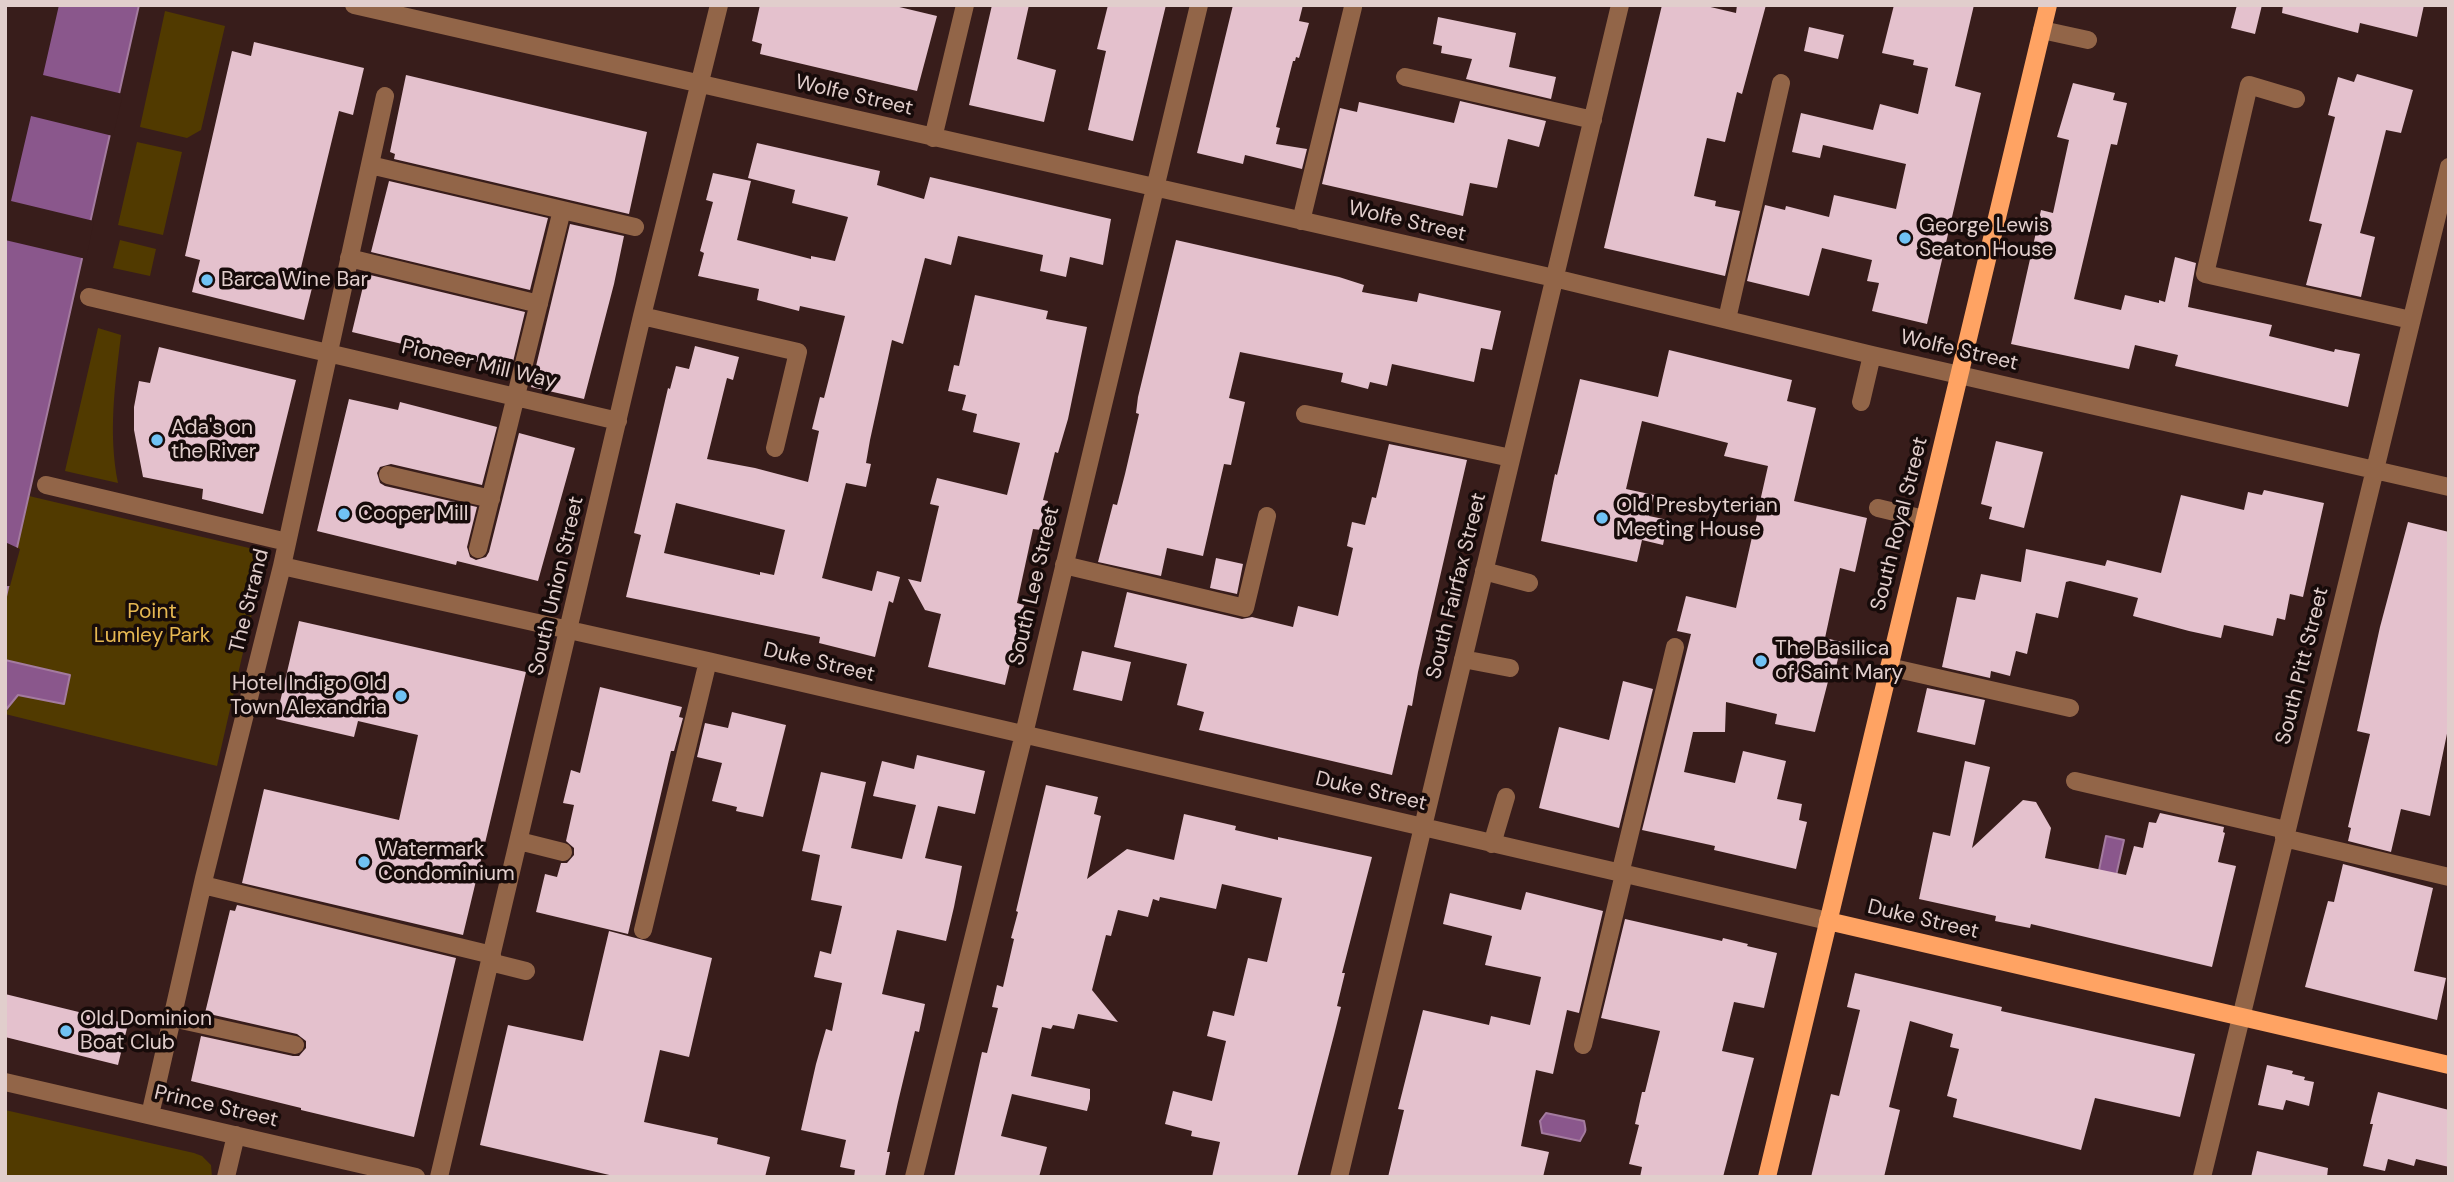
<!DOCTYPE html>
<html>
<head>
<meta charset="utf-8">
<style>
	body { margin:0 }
	#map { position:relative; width:2454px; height:1182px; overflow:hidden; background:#381d1b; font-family:"DM Sans",sans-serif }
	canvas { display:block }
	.frame { position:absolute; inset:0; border:7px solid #e1cecc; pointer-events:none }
</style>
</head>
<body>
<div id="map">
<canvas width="2454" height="1182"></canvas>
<div class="frame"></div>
</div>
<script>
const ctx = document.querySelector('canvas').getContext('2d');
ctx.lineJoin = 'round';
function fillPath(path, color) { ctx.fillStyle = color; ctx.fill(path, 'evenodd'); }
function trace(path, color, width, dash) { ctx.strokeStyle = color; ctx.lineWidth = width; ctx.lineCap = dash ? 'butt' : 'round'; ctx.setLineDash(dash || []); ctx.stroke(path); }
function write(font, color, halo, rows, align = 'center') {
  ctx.font = font + ' "DM Sans",sans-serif'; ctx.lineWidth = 7; ctx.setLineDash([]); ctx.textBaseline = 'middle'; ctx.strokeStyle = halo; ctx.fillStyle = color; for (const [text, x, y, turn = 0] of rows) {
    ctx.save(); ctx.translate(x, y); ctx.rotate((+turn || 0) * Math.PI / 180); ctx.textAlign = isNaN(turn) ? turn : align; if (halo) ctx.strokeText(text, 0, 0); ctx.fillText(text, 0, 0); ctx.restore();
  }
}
const green = new Path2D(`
	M165,11l60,15 -24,104 -14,8 -47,-11z
	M137,142l45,10 -19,83 -45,-10z
	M120,240l36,9 -6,27 -37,-8z
	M98,328l23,7c-6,50 -13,98 -3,148l-53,-12z
	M29,496l237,56 -49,214 -212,-52 13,-19 52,-19 -65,-16v-59z
	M5,1110l189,43 8,3 9,9 1,12h-207z`);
const water = new Path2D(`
	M5,5h134l-134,596z
	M5,660l65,15 -6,29 -46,-9 -13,16z
	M2106,836l18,4 -11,49 -17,-4z
	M1546,1113l38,8c3,14 1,9 -4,20l-38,-8 -2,-12z`);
const pier = new Path2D(`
	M5,5h54l-16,70 80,19 -10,42 -82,-20 -20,85 83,20 -8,38 -81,-19z
	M5,542l15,7 -10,37h-5z`);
const building = new Path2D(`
	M760,5h131l46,11 -20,75 -157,-37 2,-10 -10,-3z
	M992,5h37l-12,54 39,11 -12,52 -75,-17z
	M1108,5h58l-33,136 -45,-11 18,-79 -9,-2z
	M1233,5h70l-4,16 10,2 -10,35 -3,-1 -1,4h-2l-17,66 4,1 -4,16 31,5 -5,20 -57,-14 -2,9 -46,-11z
	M1662,5h40l34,8 1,-8h29l-24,89 -5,-2 -12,50 -18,-4 -13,58 22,5 -1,5 25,5 -15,65 -121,-28z
	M1894,5h80l-19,81 26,7 -54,231 -55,-13 7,-28 -12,-2 5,-21 -50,-12 -13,48 -62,-15 18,-76 20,5 1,-4 43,11 5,-22 62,14 10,-45 -83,-19 -3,13 -28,-6 9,-39 72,17 7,-26 38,10 10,-46 -15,-3 1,-5 -32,-7z
	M2237,5h25l-7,29 -24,-6z
	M2283,5h141l-7,32 -57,-14 -2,10 -76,-20z
	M1438,17l78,16 -7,34 47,10 -5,22 -85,-20 6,-20 -31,-6 1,-7 -9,-2z
	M1809,27l35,8 -6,24 -34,-8z
	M254,42l110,26 -11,47 -14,-4 -42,173 15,4 -8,32 -112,-28 8,-32 -15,-4 47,-205 19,5z
	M2357,74l56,16 -12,43 -15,-3 -20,80 -6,23 15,4 -14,60 -55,-12 16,-61 -13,-3 26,-104 -7,-2 10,-38 16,5z
	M406,75l241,57 -18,82 -235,-55 1,-5 -5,-2z
	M2073,83l42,10 -2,7 14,3 -10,42 -6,-1 -37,155 47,11 4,-15 34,8v-3l6,2 10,-45 21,6 -8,44 84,18 -3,11 65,16 1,-3 25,5 -12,53 -173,-41 3,-11 -43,-10 -6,24 -118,-25 30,-134 12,3 16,-73 -12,-3z
	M1460,101l86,20 -7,26 -31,-8 -11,49 -27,-5 -7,33 -141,-32 18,-76 17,4 2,-10 95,21z
	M757,143l123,28 -3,14 47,14 6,-22 181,42 -8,46 -33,-8 -4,20 -26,-6 3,-16 -85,-19 -7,29 -26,-7 -22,86 -11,-4 -22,100 -4,23 5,1 -5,23 -20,-4 -24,95 50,13 5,-20 23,6 -7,26 -4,-2 -14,56 -56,-14 1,-6 -194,-40 15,-62 -7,-2 34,-145 2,1 6,-23 13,3 6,-23 44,11 -6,23 -6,-2 -20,81 48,9 53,14 11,-51 -7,-2 8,-32 4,1 21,-82 -45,-10 -1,5 -42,-11 2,-11 -61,-13 6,-23 -4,-2 13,-49 -7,-2 7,-27 38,8 -14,59 74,19v-3l24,5 13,-44 -56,-14 3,-13 -47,-12zM676,503l109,27 -11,45 -14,-3v3l-96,-22z
	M389,181l159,37 -18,72 -159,-38z
	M570,224l54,12 -10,48 -30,115 -53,-12z
	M1176,240l163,37 25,8 -2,7 55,10 2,-9 82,18 -9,39 -11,-2 -7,34 -82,-18 -5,22 -17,-4 -2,7 -27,-7 2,-9 -103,-21 -11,46 16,4 -14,63 -7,-1 -21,92 -36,-8 -6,28 -63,-14 15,-58 4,1 8,-31 14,-60 -3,-1 2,-16z
	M366,274l159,38 -14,58 -159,-38z
	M975,295l73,16 -2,8 41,8 -19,92 -10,34 -3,-1 -12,48 5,1 -7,29 -8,-1 -16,74 7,2 -19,80 -77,-18 13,-53 -16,-4 -17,-31 13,3 18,-76 -9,-2 7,-26 70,17 13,-52 -47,-11 4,-18 -15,-4 4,-15 -18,-4 6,-26 5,1z
	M159,347l137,33 -33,134 -61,-15 1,-10 -60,-12 -9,-47v-23l5,-26 11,2z
	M1669,350l123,30 -5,21 29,7 -22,93 73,17 -12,54 -15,-4 -15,70 17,4 -6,25 -4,-1 -17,66 -40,-8 2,-10 -51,-12 -1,30h-32l-9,40 51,11 8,-32 43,10 -9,38 25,5 -3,16 8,2 -11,47 -82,-19 1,-4 -73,-16 49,-196 -14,-3 9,-35 50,12 32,-142 -44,-10 4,-13 -86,-22 -16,68 28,6 -5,21 19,4 -5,25 -21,-5 -5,22 -96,-21 14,-67 2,1 23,-96 78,18z
	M349,399l49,11 2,-8 97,25 -15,58 -91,-21 -11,3 -3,6 3,10 5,3 92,21 -10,40 3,10 6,3 10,-3 3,-5 30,-119 56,15 -37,133 -81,-20 -1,4 -139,-34z
	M1996,441l47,11 -19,76 -35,-9 3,-12 -11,-3z
	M1389,444l78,16 -49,212 -6,34 -4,-1 -16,70 -193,-45 5,-18 -27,-7 10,-41 -73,-17 13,-55 115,27 10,-2 41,10 5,-21 40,10 15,-68 -6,-2 5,-24 13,3 7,-28 4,1z
	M2264,490l60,13 -21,94 -13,-3 -5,26 -8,-2 -4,18 -49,-11 -3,13 -32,-7 -56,-15 5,-18 -68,-17 -4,1 -8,36 -22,-5 -9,41 -11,-3 -6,25 -19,-5 -1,7 -48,-11 15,-70 18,3 6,-26 40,8 5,-33 79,17 2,-6 54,13 20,-78 63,15 4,-18 14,3z
	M2408,522l41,10v192l-19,92 -29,-7 -10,43 -43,-11 3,-13 -3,-1 22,-93 -13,-3 23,-104z
	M1216,558l27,6 -6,30 -27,-6z
	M299,621l227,51 -63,263 -221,-52 22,-94 135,31 19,-85 -60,-14 -4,16 -78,-18z
	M1082,651l49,11 -9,39 -49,-11z
	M1623,681l30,8 -34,139 -80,-20 20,-81 50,13z
	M600,687l82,20 -3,10 4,1 -9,33h-3l-43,183 -92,-22 9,-38 12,3 4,-14h6l7,-8v-7l-8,-7 8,-36 -11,-2 8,-33 9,3z
	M1927,688l58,12 -10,45 -58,-13z
	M732,712l54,13 -23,92 -27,-6 1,-4 -25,-6 10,-38 -25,-6 8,-34 23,5z
	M917,755l68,16 -10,43 -37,-8 -13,52 37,8 -8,41 -8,34 -49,-11 -15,64 43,10 -6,28 -4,-1 -17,71 -11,50h3l-5,25h-31l1,-7 -15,-3 6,-27 -45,-10 15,-66 10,-35 6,2 10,-48 -28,-6 6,-26 11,3 11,-48 -31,-6 9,-45 -18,-4 19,-79 45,10 -15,66 51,11 14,-54 -43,-9 9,-35 32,8z
	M1965,761l25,6 -18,81 51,-48 13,2 15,26 -6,30 81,17 8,-29 9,2 6,-26 7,1 4,-10 64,14 -1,5 2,1 -7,29 18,4 -24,101 -181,-43 -1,4 -35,-7 1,-5 -77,-17 14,-67 17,4z
	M1046,785l52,12 -4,17 7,2 -14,63 40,-30 47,11 10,-46 52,12 -1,4 43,10v-3l94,20 -30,116h3l-8,33 4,1 -7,28 -37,142h-85l8,-35 -29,-6 1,-5 -27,-7 8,-33 39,10 14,-60 -19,-5 6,-25 21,5 14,-58 19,4 15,-64 -60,-14 -6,25 -56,-12 -1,4 -6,-2 -5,18 -30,-7 -7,26 -5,-1 -14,55 26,32 -40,-8 -4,15 -21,-4 -2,4 -9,-2 -11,49 59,13v10l-3,12 -75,-17 -11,42 46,11 -8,30h-85l28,-125 5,1 11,-45 -6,-1 5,-22 6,2 11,-48 -3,-1 7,-26 -2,-1z
	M2343,864l90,24 -19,83 32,7 -9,42 -132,-33 23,-86 6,1z
	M1526,892l77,19 -24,102 -12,-3 -14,64 -17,-4 -15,76 28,6 -6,25h-155l16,-67 -6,-1 25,-99 66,15 2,-9 39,9 11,-48 -56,-12 7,-29 -49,-12 7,-31 71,17z
	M237,905l219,53 -42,179 -113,-27v-2l-110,-27 10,-45 92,20h6l7,-8v-7l-9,-7 -92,-21 25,-103 5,1z
	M1625,919l97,22 1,-3 25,6 -1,2 30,7 -13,55 -30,-6 -12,49 32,7 -31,119h-83l2,-10 -13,-3 10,-39 -4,-1 7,-32h3l15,-61 -59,-13z
	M609,931l103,27 -23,99 -29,-7 -16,72 74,16 -1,6 53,13 -5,20h-147l-138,-32 28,-120 75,16z
	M1855,973l147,34 -1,4 194,43 -15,63 -85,-19 -14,52 -128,-33 4,-18 -10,-3 12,-47 -9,-2 3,-13 -43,-13 -21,86 11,3 -16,67h-73l20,-83 8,2 21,-86 -13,-3z
	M5,994l123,30 -10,41 -113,-28z
	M2267,1065l26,6 -1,3 13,3 -1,3 10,2 -5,24 -23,-6 -3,10 -25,-5z
	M2378,1092l71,18v57l-33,-8 -2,7 -26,-7 -3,12 -22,-5 10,-42h-3z
	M2257,1151l71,17 -1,9h-76z`);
const minor = new Path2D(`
	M354,5l1200,273 318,77 577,132
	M2042,30l46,10
	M1405,77l188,43
	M2296,99l-47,-14 -44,189 206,46
	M933,138l32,-133
	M370,165l265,62
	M1301,221l52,-214
	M349,258l190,46
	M89,297l529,124
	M642,316l156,36 -23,96
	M1727,319l54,-236
	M1861,402l11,-47
	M1305,414l206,44
	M388,475l103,24
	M46,485l241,57
	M1878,508l46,11
	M478,549l84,-339
	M1064,565l181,43 22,-92
	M282,566l426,95 1120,260
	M1484,571l45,12
	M1463,659l47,9
	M1889,667l181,41
	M2075,781l211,49
	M2284,838l165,39
	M519,841l44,11
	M1492,844l14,-47
	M1620,874l55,-227
	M203,885l289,70
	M643,930l65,-269
	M490,962l36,9
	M172,1018l123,27
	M1583,1045l41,-171
	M5,1082l411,95
	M150,1115l54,-237 78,-312 103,-470
	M226,1177l10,-42
	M439,1177l203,-861 77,-311
	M914,1177l110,-443 175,-729
	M1339,1177l281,-1172
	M2202,1177l247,-1010`);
const major = new Path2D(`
	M1828,921l621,144
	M1767,1177l281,-1172`);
const markers = [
	[1905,238,7,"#70c2f4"],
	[207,280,7,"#70c2f4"],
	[157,440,7,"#70c2f4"],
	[344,514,7,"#70c2f4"],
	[1602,518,7,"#70c2f4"],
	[1761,661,7,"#70c2f4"],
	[401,696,7,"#70c2f4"],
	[364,862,7,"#70c2f4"],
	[66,1031,7,"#70c2f4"]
];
const streetNames = [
	["Wolfe Street",854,96,13],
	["Wolfe Street",1407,222,13],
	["Wolfe Street",1959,351,13],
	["Pioneer Mill Way",479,365,13],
	["South Royal Street",1900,524,-76],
	["South Union Street",557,586,-77],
	["South Lee Street",1035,586,-77],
	["South Fairfax Street",1457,586,-76],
	["The Strand",250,601,-76],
	["Duke Street",819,663,13],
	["South Pitt Street",2303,666,-76],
	["Duke Street",1371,792,13],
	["Duke Street",1923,920,13],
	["Prince Street",216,1107,13]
];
const poiNames = [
	["George Lewis",1919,226],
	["Seaton House",1919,250],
	["Barca Wine Bar",221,280],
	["Ada's on",171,428],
	["the River",171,452],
	["Old Presbyterian",1616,506],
	["Meeting House",1616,530],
	["Cooper Mill",358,514],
	["The Basilica",1775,649],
	["of Saint Mary",1775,673],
	["Hotel Indigo Old",387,684,"right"],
	["Town Alexandria",387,708,"right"],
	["Watermark",378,850],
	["Condominium",378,874],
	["Old Dominion",80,1019],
	["Boat Club",80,1043]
];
const parkNames = [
	["Point",152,612],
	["Lumley Park",152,636]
];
fillPath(green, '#513a00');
fillPath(water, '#8a578c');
trace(water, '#a47b9f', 2);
fillPath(pier, '#381d1b');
fillPath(building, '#e4c1cd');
trace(minor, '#926548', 18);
trace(major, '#ffa363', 18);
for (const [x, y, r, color] of markers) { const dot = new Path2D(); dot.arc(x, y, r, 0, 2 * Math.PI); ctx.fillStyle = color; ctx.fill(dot); trace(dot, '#170b0a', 2.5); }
write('21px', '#e1cecc', '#170b0a', streetNames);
write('21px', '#e1cecc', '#170b0a', poiNames, 'left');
write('21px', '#e6b752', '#170b0a', parkNames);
</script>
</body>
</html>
